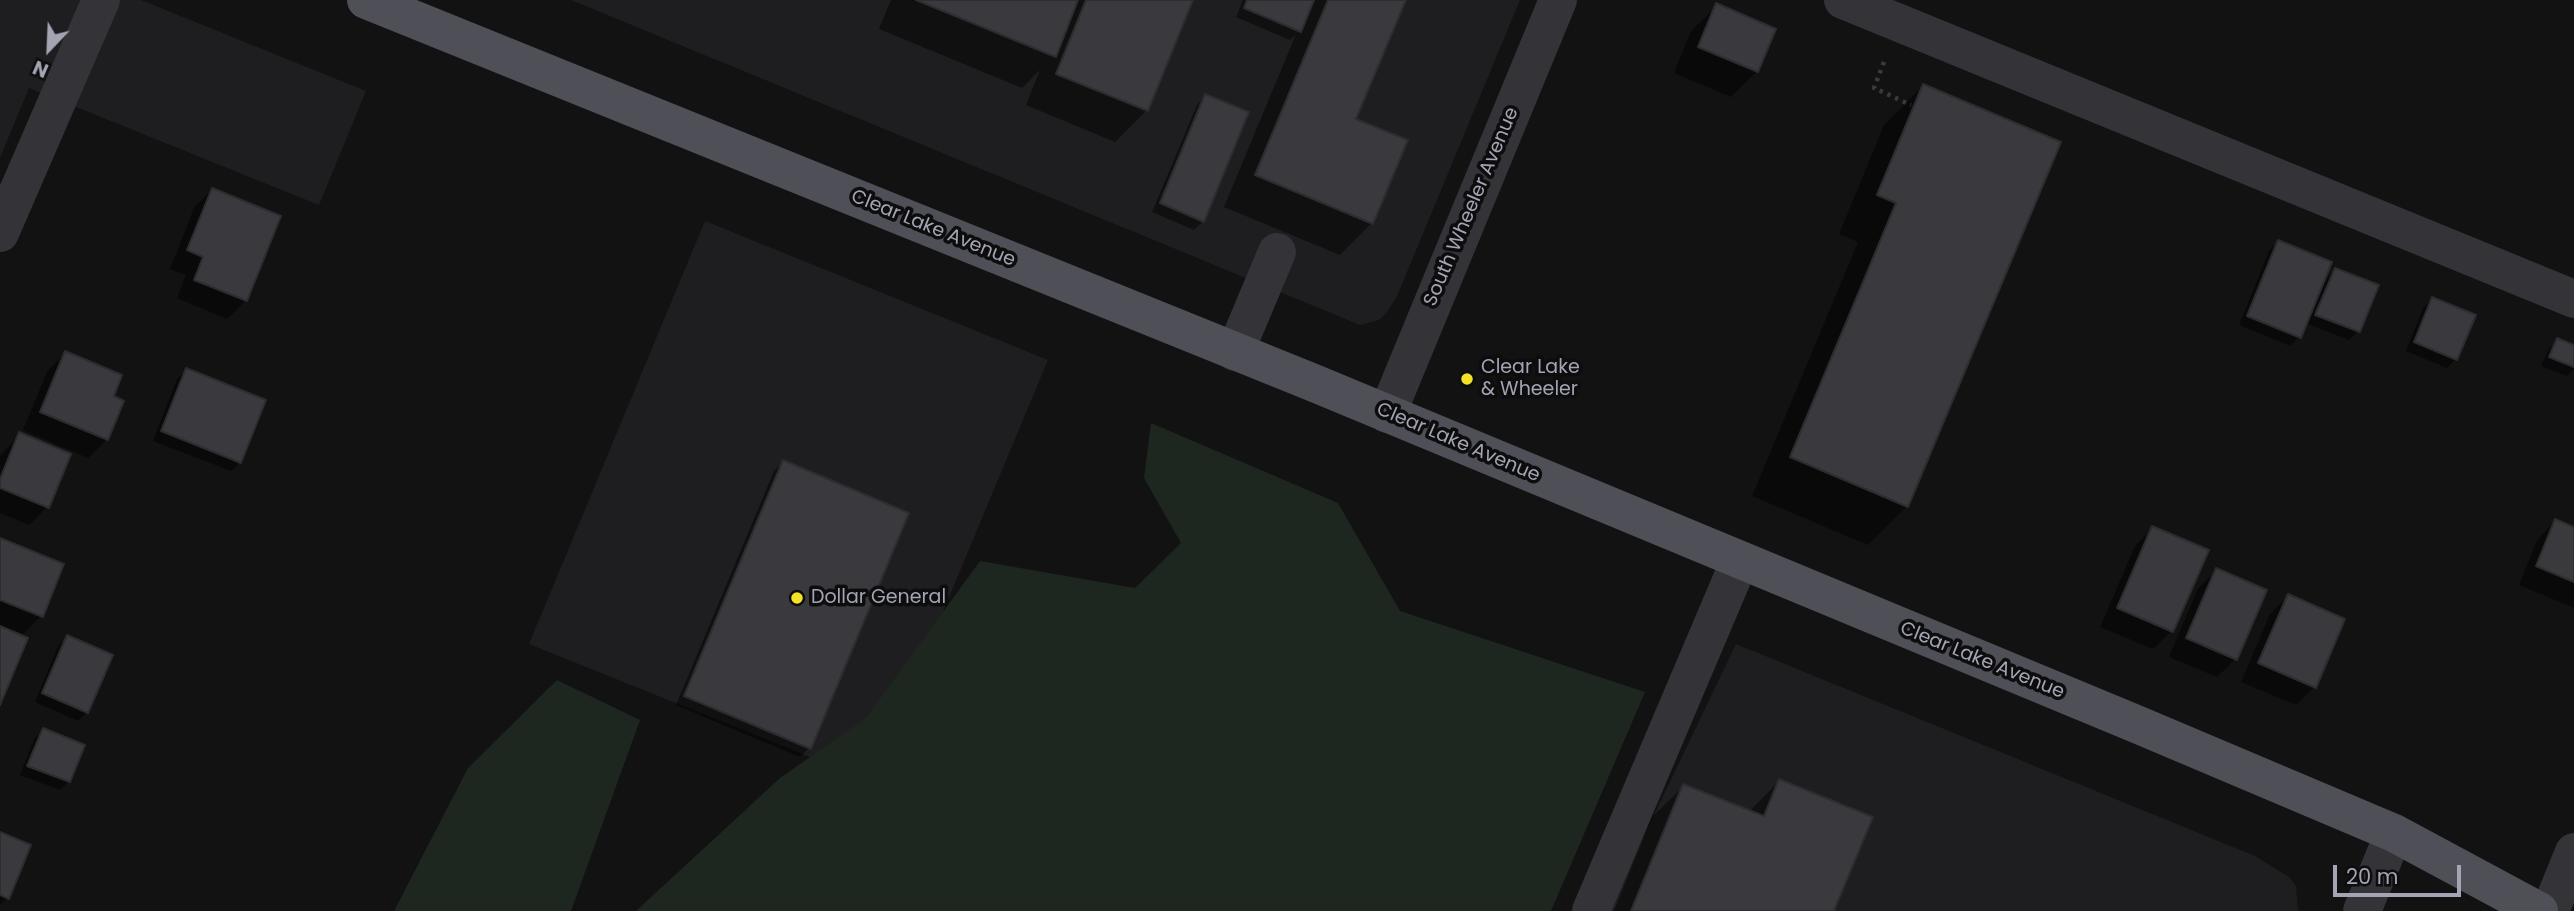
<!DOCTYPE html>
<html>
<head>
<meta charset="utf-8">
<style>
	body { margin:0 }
	#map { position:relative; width:2574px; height:911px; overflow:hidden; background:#121213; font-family:Poppins,sans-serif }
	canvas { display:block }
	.north { position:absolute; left:14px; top:14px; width:70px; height:70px; -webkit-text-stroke:5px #0d0d0e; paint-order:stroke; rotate:203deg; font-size:19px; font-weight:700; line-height:28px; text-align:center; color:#a3a4b4 }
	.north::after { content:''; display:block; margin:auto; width:24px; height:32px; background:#a3a4b4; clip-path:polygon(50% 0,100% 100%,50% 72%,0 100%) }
	.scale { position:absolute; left:2333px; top:865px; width:128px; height:32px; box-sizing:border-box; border:4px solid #a3a4b4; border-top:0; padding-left:9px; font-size:21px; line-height:24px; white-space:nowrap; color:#a3a4b4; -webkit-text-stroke:5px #0d0d0e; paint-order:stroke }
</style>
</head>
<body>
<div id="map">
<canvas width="2574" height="911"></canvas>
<div class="north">N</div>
<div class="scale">20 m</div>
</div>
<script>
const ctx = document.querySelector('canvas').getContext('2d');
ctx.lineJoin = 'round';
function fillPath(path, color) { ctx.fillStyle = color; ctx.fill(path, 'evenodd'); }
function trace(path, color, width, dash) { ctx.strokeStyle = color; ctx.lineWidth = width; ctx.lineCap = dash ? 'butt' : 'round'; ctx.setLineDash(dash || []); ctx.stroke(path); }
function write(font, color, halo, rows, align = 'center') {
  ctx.font = font + ' Poppins,sans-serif'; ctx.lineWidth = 7; ctx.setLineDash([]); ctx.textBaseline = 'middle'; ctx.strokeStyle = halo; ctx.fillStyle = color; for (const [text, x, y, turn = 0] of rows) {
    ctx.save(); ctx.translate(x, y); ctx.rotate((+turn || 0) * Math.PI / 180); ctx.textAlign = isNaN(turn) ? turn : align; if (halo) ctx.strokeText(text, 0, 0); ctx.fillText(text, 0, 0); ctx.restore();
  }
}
const built = new Path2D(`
	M0,0h141l225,91 -47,114 -290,-117 -29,70z
	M571,0h949l-123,296 -10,16 -8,8 -19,5z
	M705,221l343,139 -176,422 -343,-138z
	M1736,644l519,212 34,21 7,9 2,25h-690z`);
const green = new Path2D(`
	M1151,423l187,80 62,108 245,81 -94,219h-915l144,-133 86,-60 114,-157 155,27 46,-45 -37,-65z
	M557,680l83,40 -69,191h-177l74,-143z`);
const shadow = new Path2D(`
	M891,0h301l-45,110 -32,32 -89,-37 14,-35 -18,18 -143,-59z
	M1243,0h161l-50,120 18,103 -32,32 -116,-48 72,-173 -6,6 -54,-23z
	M1717,6l40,65 -26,26 -57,-24 17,-42z
	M1923,86l-16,420 -39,39 -116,-49 106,-254 -19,-8 45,-109z
	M1206,96l-3,125 -9,9 -42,-18 45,-107z
	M212,190l34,110 -19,19 -50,-21 9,-23 -16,-6 24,-61z
	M2278,242l43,42 14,-14 23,61 -9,9 -44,-17 -6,14 -9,9 -51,-21 30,-74z
	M2432,299l24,60 -9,9 -41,-17 17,-43z
	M2558,340l16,7v22l-7,7 -26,-10 8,-17z
	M65,353l47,44 10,4 -15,38 -19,19 -65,-28 24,-58z
	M186,370l54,92 -9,9 -78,-30 24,-62z
	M20,434l27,73 -18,18 -29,-12v-57z
	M783,462l26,286 -9,9 -124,-52 98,-234z
	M2555,521l19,8v79l-55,-23 18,-45z
	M2153,528l19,103 -19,18 -53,-22 35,-81z
	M0,540l41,76 -18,18 -14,-5 -9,71z
	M2217,570l18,89 -18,18 -48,-20 29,-69z
	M2288,596l26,91 -18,18 -55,-23 29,-68z
	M67,637l20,75 -9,9 -43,-19 23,-56z
	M43,730l26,51 -9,9 -40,-15 14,-36z
	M1779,781l54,130h-219l38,-94 32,-31 65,26z
	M0,834l7,64 -7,7z`);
const building = new Path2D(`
	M916,0h162l-22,57z
	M1086,0h107l-45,111 -92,-37z
	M1247,0h67l-13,32 -57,-24z
	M1328,0h78l-50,119 52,21 -35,84 -118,-49z
	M1716,3l60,26 -18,43 -60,-25z
	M1923,84l138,58 -153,365 -118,-50 106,-254 -19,-8z
	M1205,94l44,18 -45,110 -44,-19z
	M212,188l69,28 -34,85 -53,-21 9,-23 -16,-7z
	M2278,240l54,22 -31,76 -54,-22z
	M2335,268l44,17 -19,47 -45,-17z
	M2432,297l44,18 -19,45 -43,-18z
	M2557,338l17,7v22l-25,-10z
	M65,351l57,24 -8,21 10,5 -16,39 -68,-28z
	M186,368l80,32 -25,63 -80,-32z
	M19,432l52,22 -22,54 -49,-20v-9z
	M783,460l126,53 -98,236 -127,-53z
	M2555,519l19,8v55l-38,-16z
	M2152,526l57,24 -36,82 -56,-24z
	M0,538l64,26 -21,53 -43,-17z
	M2216,568l51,22 -30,70 -51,-22z
	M2288,594l57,25 -29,69 -58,-25z
	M0,626l28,12 -28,67z
	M67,635l46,20 -25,58 -46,-20z
	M43,728l42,17 -15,37 -43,-16z
	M1779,779l94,38 -39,94h-203l52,-127 81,32z
	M0,832l31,13 -22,54 -9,-4z`);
const path = new Path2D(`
	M1884,62l-10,26 37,17`);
const minor = new Path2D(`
	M1843,0l731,299
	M0,233l101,-233
	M1235,352l42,-100
	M1387,414l171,-414
	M1591,911l149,-351
	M2362,911l32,-78
	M2550,911l24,-59`);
const major = new Path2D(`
	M366,0l948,383 827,343 253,107 145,78`);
const markers = [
	[1467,379,7,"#f4e229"],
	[797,598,7,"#f4e229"]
];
const streetNames = [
	["South Wheeler Avenue",1472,207,-67],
	["Clear Lake Avenue",933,229,22],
	["Clear Lake Avenue",1458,443,23],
	["Clear Lake Avenue",1982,661,22]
];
const poiNames = [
	["Clear Lake",1481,368],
	["& Wheeler",1481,390],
	["Dollar General",811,598]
];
fillPath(built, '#1e1e20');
fillPath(green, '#1e2620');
fillPath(shadow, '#0007');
fillPath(building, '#39393e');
trace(building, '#2d2c2f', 2);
trace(path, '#39393f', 4.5, [3.5, 5]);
trace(minor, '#333338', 38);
trace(major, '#4f4f57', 38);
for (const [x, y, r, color] of markers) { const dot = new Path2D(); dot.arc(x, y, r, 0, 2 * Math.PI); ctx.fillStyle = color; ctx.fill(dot); trace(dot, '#0d0d0e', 2.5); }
write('19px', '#a3a4b4', '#0d0d0e', streetNames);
write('19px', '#a3a4b4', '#0d0d0e', poiNames, 'left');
</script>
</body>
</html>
